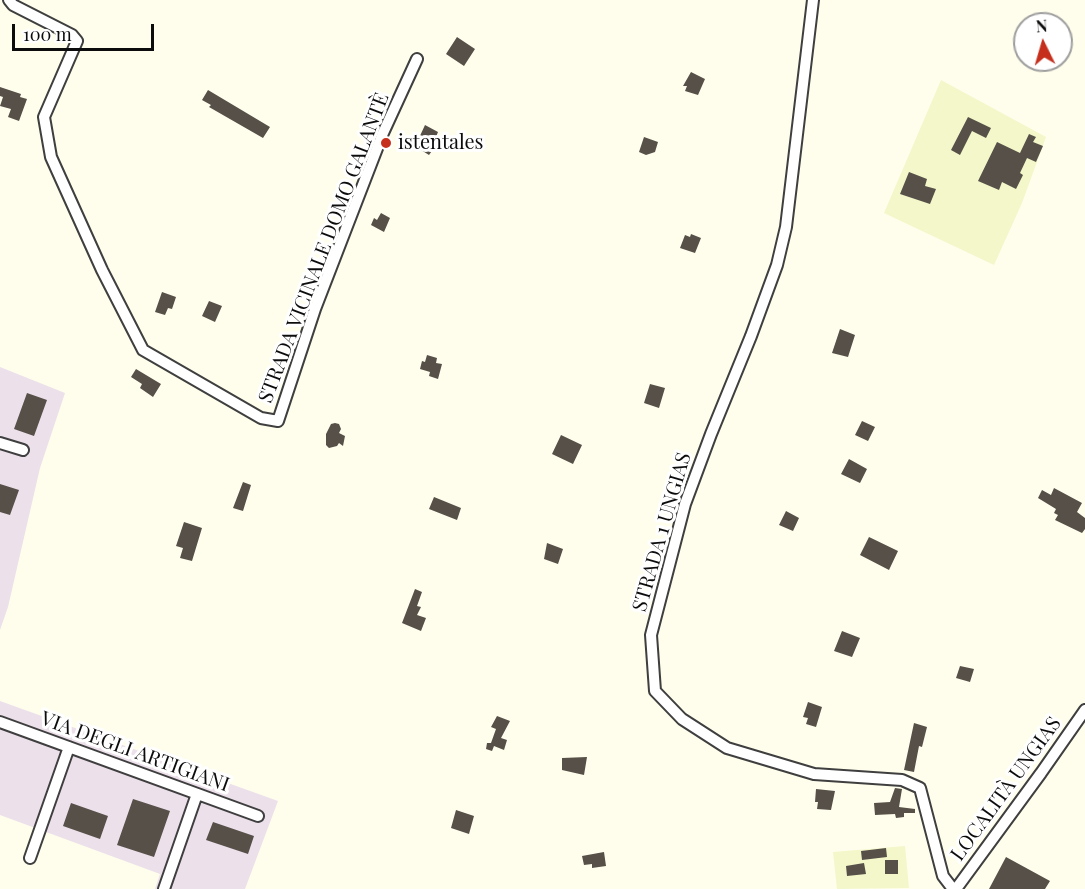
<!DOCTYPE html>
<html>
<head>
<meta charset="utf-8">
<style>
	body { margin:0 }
	#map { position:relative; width:1085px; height:889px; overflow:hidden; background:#fffeec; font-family:"Playfair Display",serif }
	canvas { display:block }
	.north { position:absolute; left:1013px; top:12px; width:60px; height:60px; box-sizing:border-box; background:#fff; border:2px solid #9e9e9e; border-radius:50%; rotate:355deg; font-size:16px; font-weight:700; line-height:24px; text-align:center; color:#0c0c0c }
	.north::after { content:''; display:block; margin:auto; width:21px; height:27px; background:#c52f1c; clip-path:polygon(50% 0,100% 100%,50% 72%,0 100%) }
	.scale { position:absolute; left:12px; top:24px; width:142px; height:27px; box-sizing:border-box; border:3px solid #0c0c0c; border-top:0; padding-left:8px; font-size:18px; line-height:21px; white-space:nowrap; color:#0c0c0c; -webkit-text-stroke:4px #fff; paint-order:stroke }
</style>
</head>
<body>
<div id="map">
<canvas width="1085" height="889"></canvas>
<div class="north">N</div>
<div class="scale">100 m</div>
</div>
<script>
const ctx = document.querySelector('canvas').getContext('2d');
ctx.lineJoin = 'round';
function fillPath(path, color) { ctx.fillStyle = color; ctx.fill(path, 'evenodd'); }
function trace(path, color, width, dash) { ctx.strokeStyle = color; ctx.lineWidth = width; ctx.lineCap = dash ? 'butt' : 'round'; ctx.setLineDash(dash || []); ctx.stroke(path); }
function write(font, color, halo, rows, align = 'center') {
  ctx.font = font + ' "Playfair Display",serif'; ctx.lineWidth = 6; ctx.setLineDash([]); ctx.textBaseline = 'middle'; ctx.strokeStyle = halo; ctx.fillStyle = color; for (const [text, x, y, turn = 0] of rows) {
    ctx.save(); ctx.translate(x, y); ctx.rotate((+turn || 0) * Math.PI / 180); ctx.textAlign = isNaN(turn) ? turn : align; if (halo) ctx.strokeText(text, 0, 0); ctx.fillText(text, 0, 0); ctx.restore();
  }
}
const industrial = new Path2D(`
	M0,367l65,26 -25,75 -32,139 -8,23z
	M0,701l278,100 -33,88h-90l5,-15 -160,-59z`);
const farmland = new Path2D(`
	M941,80l105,57 -24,66 -28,62 -110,-52z
	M905,846l4,42 -72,1 -4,-37z`);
const building = new Path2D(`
	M457,37l18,12 -11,17 -18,-12z
	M691,72l14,7 -7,16 -13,-4 2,-5h-4z
	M0,87l21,7 -1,3 7,2 -8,22 -11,-4 3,-8 -11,-3 3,-9 -3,-1z
	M208,90l62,37 -7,11 -54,-31 2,-2 -9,-5z
	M968,117l23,11 -5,10 -14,-7 -12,24 -9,-5z
	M425,125l13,7 -2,5 4,3 -11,15 -16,-10 3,-8 3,1z
	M1029,134l7,3 -3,5 10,4 -7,16 -9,-4 -7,15 3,2 -7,14 -14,-7 -3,8 -21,-9 19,-39 23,11z
	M644,137l14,5 -3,10 -9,3 -7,-3z
	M909,172l18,7 -2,7 11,3 -6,15 -30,-10z
	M381,213l9,5 -6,14 -13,-7 3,-7 3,2z
	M691,234l10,4 -6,15 -15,-5 5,-13 5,2z
	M162,292l14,5 -4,12 -4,-1 -3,7 -10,-3z
	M209,301l13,5 -7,16 -13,-6z
	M840,329l15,6 -7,22 -16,-4z
	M427,355l10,3 -1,5 6,1 -4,15 -9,-3 1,-4 -10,-3 2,-8 3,1z
	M136,369l25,15 -8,13 -13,-9 2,-4 -11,-7z
	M650,384l15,4 -6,20 -15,-5z
	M27,393l20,7 -13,36 -20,-7z
	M862,421l13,6 -7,14 -13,-6z
	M335,423l4,1 2,5 -2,4 6,3 -2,10 -4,-3 -2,3 -8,2 -3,-3v-11l5,-10z
	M561,435l21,10 -9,19 -21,-10z
	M849,459l18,10 -7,14 -19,-9z
	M243,482l8,3 -8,26 -10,-3z
	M0,484l19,6 -9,25 -10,-3z
	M1054,488l28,15 -5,9 8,6v11l-3,4 -27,-13 3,-5 -4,-2 2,-4 -18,-11 4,-8 9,5z
	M434,497l27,11 -4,12 -28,-11z
	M786,511l13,7 -6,13 -14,-6z
	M184,522l18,6 -10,33 -12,-3 3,-10 -7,-2z
	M869,537l29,14 -9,19 -29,-15z
	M547,543l16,6 -5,15 -14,-5z
	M415,589l7,3 -5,14 4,1 -4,8 9,3 -5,13 -19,-8z
	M842,631l18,7 -8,19 -18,-6z
	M960,666l14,3 -4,13 -14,-4z
	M808,702l14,5 -6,20 -10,-3 2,-6 -5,-1z
	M497,716l13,5 -9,17 6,2 -3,10 -10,-4 -2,5 -6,-2 1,-6h4l5,-14 -5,-2z
	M914,723l13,4 -5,20 -3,-1 -5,26 -10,-2z
	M587,757l-3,18 -22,-5v-12z
	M895,788l7,1 -3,18 16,2v4h-11v4l-8,1 -1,-4 -20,1 -1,-12 16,-1z
	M816,789l19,2 -4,19 -14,-1 1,-7h-3z
	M133,799l37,12 -16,46 -37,-12z
	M71,803l37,13 -8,23 -37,-13z
	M456,810l18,6 -5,18 -18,-6z
	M213,822l41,14 -6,18 -42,-14z
	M886,848l1,9 -25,3 -1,-9z
	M604,852l2,14 -14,2v-4l-8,1 -2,-9z
	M1006,857l44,24 -5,8h-56z
	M885,860h13v14h-13z
	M864,863l2,11 -19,2 -1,-10z`);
const minor = new Path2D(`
	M9,0l4,5 59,30 5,6 -33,76 7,40 51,113 41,80 118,68 17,3 37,-112 68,-176 34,-74
	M813,0l-27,227 -9,38 -26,71 -40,98 -26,70 -34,131 4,56 27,28 45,29 87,26 88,6 18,8 23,88 10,13
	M0,443l23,7
	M0,722l258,94
	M30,858l39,-111
	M164,889l33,-95
	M956,889l85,-116 44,-63`);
const markers = [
	[386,143,6,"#c52f1c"]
];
const poiNames = [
	["istentales",398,143]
];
const streetNames = [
	["STRADA VICINALE DOMO GALANTÈ",324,248,-69],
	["STRADA 1 UNGIAS",662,532,-74],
	["VIA DEGLI ARTIGIANI",135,752,20],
	["LOCALITÀ UNGIAS",1006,789,-54]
];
fillPath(industrial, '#ece0eb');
fillPath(farmland, '#f3f7ca');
fillPath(building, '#565048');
trace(minor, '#3f3f3f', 14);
trace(minor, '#fff', 10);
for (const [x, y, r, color] of markers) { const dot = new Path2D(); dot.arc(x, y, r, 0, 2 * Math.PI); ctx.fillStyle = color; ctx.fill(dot); trace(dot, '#fff', 2); }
write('20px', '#0c0c0c', '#fff', poiNames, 'left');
write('20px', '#0c0c0c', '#fff', streetNames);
</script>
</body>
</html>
